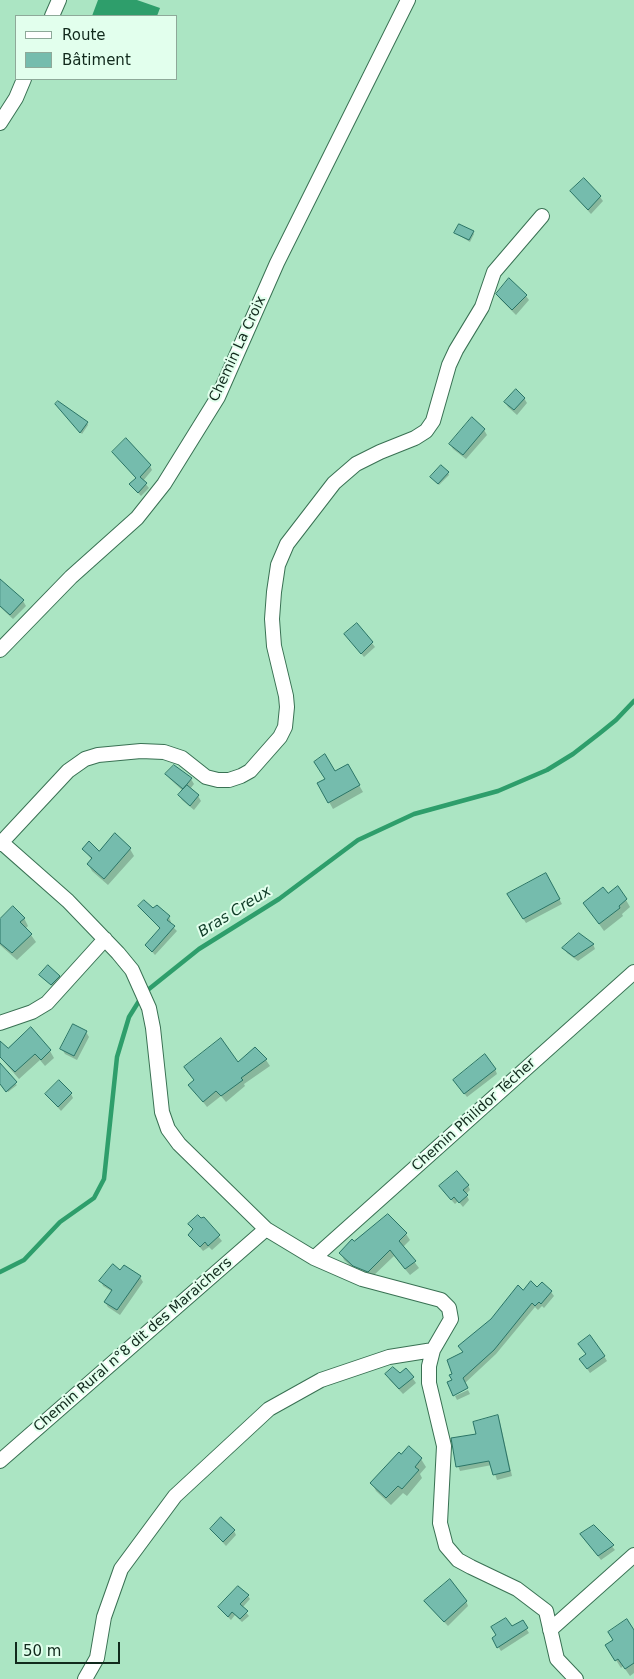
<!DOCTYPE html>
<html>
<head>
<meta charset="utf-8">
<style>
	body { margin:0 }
	#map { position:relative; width:634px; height:1679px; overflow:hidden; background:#abe5c3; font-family:"DejaVu Sans",sans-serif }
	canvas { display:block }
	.legend { position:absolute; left:15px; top:15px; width:162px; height:65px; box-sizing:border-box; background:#e2ffed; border:1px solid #8ea999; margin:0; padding:6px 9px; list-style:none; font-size:15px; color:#11291c }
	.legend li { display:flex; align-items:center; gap:10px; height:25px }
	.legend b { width:25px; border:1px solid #8ea999 }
	.scale { position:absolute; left:15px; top:1642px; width:105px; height:22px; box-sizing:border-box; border:2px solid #11291c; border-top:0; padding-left:6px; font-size:15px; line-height:18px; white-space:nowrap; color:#11291c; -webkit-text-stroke:4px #e2ffed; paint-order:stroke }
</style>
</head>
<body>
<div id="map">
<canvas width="634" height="1679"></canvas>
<ul class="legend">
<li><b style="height:6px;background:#fff"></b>Route</li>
<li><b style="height:14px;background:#75bcad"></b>Bâtiment</li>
</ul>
<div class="scale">50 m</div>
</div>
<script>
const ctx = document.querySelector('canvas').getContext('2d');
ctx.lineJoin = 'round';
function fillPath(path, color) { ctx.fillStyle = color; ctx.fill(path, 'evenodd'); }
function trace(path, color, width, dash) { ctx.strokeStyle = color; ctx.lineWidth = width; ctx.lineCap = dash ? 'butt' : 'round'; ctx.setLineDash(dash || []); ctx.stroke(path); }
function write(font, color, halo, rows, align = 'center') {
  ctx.font = font + ' "DejaVu Sans",sans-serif'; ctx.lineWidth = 4; ctx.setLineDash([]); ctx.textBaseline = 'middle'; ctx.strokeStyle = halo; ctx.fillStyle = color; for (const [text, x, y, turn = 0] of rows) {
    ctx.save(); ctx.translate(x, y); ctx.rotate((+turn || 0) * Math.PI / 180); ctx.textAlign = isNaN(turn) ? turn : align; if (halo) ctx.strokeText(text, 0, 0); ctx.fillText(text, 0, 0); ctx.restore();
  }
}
const water = new Path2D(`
	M98,0h39l23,8 -3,8h-65z`);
const shadow = new Path2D(`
	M571,192l29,5 3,4 -12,13z
	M473,232l1,2 -4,8 -15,-9z
	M497,295l29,1 3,4 -13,15 -16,-16z
	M524,398l3,5 -10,12 -9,-8 -3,-5z
	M57,406l30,17 1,2 -6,9z
	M484,430l3,5 -21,24 -13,-10 -3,-5z
	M113,452l37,14 2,4 -9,11 6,7 -8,8 -10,-11 6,-6z
	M448,473l1,2 -10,10 -6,-6z
	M4,584l19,17 3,5 -13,13 -13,-12v-19z
	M357,624l18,23 -11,10 -16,-19z
	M174,766l17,13 3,5 -4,5 8,7 3,5 -7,9 -12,-10 -3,-5 4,-4 -13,-12 -3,-4z
	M348,766l15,26 -30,17 -14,-25z
	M83,849l16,3 31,-3 4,7 -26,29 -16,-14 -4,-7 4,-4z
	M546,875l16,29 -36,19 -18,-29z
	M608,895l18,5 4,7 -8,7 1,2 -19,15 -20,-28z
	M140,906l14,4 15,7 2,5 -1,2 7,7 -22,24 -9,-10 14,-16z
	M24,918l4,8 -3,3 6,6 5,7 -19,18 -17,-15v-24z
	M593,944l2,5 -17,12 -11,-8 -3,-5z
	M41,975l18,1 2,4 -7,8z
	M86,1032l3,5 -12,23 -12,-6 -3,-5z
	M8,1050l42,1 4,7 -9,8 -5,-6 -21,19 -19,-22v-6z
	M266,1060l4,6 -26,18 1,2 -19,16 -5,-6 -14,11 -17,-22 5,-4 -10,-14z
	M495,1069l2,5 -30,23 -10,-13z
	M0,1073l17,12 -9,7 -8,-9z
	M71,1094l2,4 -12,13 -14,-16z
	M468,1185l2,5 -4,4 3,6 -6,7 -5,-6 -3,3 -12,-13z
	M203,1218l19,23 -10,9 -3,-3 -6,4 -13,-16 4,-4 -4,-7z
	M406,1234l4,6 -7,7 16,21 -9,7 -16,-19 -22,21 -14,-5 -14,-12 -3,-7 13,-11z
	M124,1267l16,10 3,5 -23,33 -12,-8 -3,-5 8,-10 -10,-6 -2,-5 19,-9z
	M538,1288l13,4 3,4 -10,12 -2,-2 -4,4 -3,-3 -39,47 -31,29 -11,-2 -1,-7 11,-21 -4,-6 63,-55z
	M587,1354l17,2 3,5 -17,12 -6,-9z
	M406,1369l10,14 -13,11 -14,-15 11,-4z
	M468,1390l2,4 -13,6 -2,-4z
	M498,1417l2,5 12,54 -15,4 -5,-15 -32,6 -2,-5 20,-31z
	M409,1448l12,11 5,8 -6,7 2,4 -15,18 -4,-3 -12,12 -15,-14 -4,-8z
	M211,1529l23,2 2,4 -10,11z
	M599,1531l16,19 -14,10 -17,-21z
	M248,1596l2,3 -8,9 7,8 -7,6 -7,-7 -4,5 -9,-9z
	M466,1601l2,5 -20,20 -19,-20z
	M522,1622l7,11 -28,18 -8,-12z
	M634,1632v41l-4,3 -7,-10 -2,2 -10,-16z`);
const stream = new Path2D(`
	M0,1272l24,-12 36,-38 34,-24 10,-19 13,-122 12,-40 15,-24 55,-44 80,-50 79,-59 56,-26 84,-23 49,-21 26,-16 27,-21 16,-13 18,-19`);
const building = new Path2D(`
	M584,178l17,18 -13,14 -18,-19z
	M459,224l15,7 -5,9 -15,-7z
	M509,278l18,17 -15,15 -16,-16z
	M516,389l9,9 -11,12 -10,-8z
	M58,401l30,21 -8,11 -25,-29z
	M472,417l13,12 -22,26 -14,-11z
	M126,438l25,27 -11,12 7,6 -9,10 -9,-9 7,-6 -24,-26z
	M441,465l8,7 -11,12 -8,-7z
	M0,579l24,21 -14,15 -10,-9z
	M357,623l16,19 -12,12 -17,-20z
	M325,754l10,17 13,-7 12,21 -32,18 -11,-20 8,-4 -11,-17z
	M174,765l18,13 -9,11 -18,-15z
	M187,785l12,10 -9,11 -12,-11z
	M115,833l16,15 -27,31 -17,-15 5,-6 -10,-9 7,-8 10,10z
	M546,873l14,26 -37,20 -16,-25z
	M618,886l9,13 -8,7 1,2 -21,16 -16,-21 20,-16 5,6z
	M144,900l9,8 4,-3 13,11 -3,4 8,6 -23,26 -7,-7 15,-17 -22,-22z
	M13,906l12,12 -5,4 12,12 -20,19 -12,-10v-24z
	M579,933l15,11 -20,13 -12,-9z
	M48,965l12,11 -9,9 -12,-10z
	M73,1024l14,7 -13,25 -14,-7z
	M31,1027l20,23 -10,10 -6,-6 -20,18 -15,-15v-16l8,7z
	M221,1038l17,24 17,-15 12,12 -26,19 2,2 -22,16 -5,-5 -13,11 -15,-17 6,-5 -10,-13z
	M485,1054l11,15 -32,25 -11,-14z
	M0,1063l17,19 -11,10 -6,-8z
	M59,1080l13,13 -14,14 -13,-13z
	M457,1171l12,14 -6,5 5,5 -9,8 -5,-6 -3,3 -12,-14z
	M388,1214l19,19 -8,8 17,20 -11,8 -15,-19 -22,22 -15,-6 -14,-13 13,-14 2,2z
	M198,1215l3,3 3,-1 16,18 -12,11 -3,-4 -5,5 -12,-12 5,-6 -5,-5z
	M113,1264l7,6 4,-5 17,11 -24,34 -13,-8 8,-12 -13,-9z
	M531,1281l6,6 5,-5 10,9 -11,13 -2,-2 -4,4 -3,-3 -38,47 -31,28 5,10 -15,8 -6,-14 5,-2 -3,-5 3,-1 -5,-14 16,-8 -5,-6 33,-27 27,-34 5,5z
	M590,1335l15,21 -18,13 -8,-10 7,-5 -8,-10z
	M393,1367l7,6 6,-5 8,9 -15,12 -14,-15z
	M498,1415l12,56 -17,4 -4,-14 -33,6 -5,-29 25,-4 -3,-12z
	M409,1446l13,12 -7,9 4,3 -17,19 -4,-3 -12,12 -16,-15 29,-31 2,2z
	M221,1517l14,13 -12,12 -13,-13z
	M594,1525l20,20 -16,11 -18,-22z
	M450,1579l17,22 -23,21 -20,-21z
	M238,1586l11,9 -9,9 8,7 -8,8 -8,-7 -4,5 -10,-10z
	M506,1618l6,8 11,-6 5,8 -31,20 -5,-10 4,-3 -5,-8z
	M627,1619l7,11v33l-9,6 -7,-10 -3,2 -10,-16 8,-5 -5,-8z`);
const minor = new Path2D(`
	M52,16l7,-16
	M0,123l16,-25 8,-19
	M0,650l71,-73 66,-59 27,-34 54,-87 59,-134 131,-263
	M0,841l68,60 50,52 14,17 17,38 4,20 9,84 6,17 11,15 87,85 48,29 48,21 79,21 8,8 2,11 -18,31 -4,16v17l15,63 -4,77 6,23 12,14 13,7 46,22 29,22 11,48 19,20
	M0,844l68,-73 17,-12 13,-4 43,-4 23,1 18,6 24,19 12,3h11l12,-4 9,-5 30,-34 5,-10 2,-20 -1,-11 -12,-50 -2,-27 2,-27 4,-27 9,-21 47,-61 22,-19 24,-12 35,-14 11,-7 7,-10 16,-56 7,-15 26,-43 12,-35 48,-56
	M0,1023l32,-11 15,-9 58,-64
	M314,1258l320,-286
	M0,1461l266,-232
	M550,1630l84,-75
	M85,1679l12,-21 7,-41 17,-48 54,-73 94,-87 52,-29 68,-23 44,-7`);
const streetNames = [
	["Chemin La Croix",238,349,-65],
	["Chemin Philidor Técher",474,1115,-42],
	["Chemin Rural n°8 dit des Maraichers",133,1345,-41]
];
const waterNames = [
	["Bras Creux",235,912,-32]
];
fillPath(water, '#2e9e6b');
fillPath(shadow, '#0003');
trace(stream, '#2e9e6b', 4.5);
fillPath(building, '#75bcad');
trace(building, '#2a7466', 1);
trace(minor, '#397153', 16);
trace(minor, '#fff', 14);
write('14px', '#11291c', '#e2ffed', streetNames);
write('italic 15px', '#0f3c27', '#e2ffed', waterNames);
</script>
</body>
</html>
